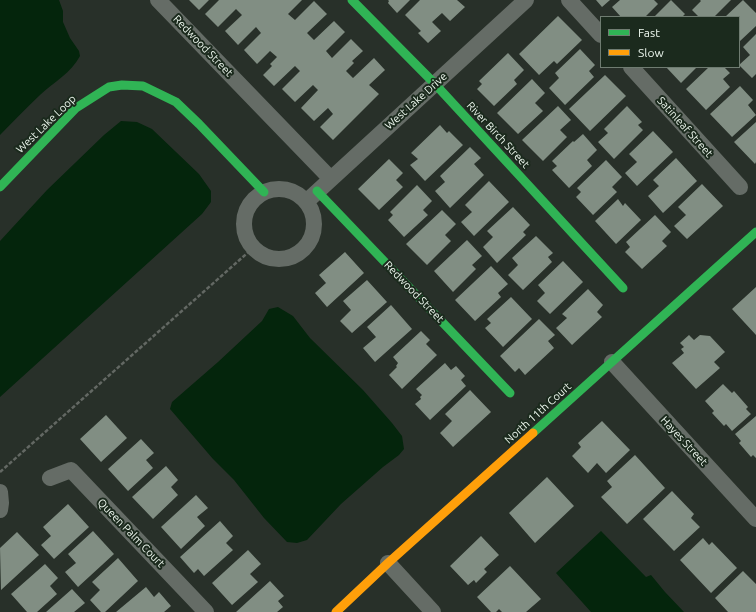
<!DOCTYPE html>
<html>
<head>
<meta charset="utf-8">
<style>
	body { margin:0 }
	#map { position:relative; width:756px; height:612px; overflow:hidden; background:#283029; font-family:Ubuntu,sans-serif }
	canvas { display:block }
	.legend { position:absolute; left:600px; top:16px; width:140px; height:52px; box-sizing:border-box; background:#1b2a1d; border:1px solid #6f7c71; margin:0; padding:5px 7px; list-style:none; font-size:12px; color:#edf7ee }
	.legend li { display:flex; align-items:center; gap:8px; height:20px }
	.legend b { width:20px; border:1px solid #6f7c71 }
</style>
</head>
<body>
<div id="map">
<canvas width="756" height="612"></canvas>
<ul class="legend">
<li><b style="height:5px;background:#30b455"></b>Fast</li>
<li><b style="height:5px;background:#ff9f0a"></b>Slow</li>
</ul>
</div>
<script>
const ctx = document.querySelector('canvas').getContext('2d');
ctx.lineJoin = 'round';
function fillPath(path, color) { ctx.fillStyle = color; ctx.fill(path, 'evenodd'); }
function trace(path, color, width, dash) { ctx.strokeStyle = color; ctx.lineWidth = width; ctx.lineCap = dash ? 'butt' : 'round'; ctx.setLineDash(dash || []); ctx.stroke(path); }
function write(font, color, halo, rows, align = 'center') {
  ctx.font = font + ' Ubuntu,sans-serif'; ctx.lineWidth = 4; ctx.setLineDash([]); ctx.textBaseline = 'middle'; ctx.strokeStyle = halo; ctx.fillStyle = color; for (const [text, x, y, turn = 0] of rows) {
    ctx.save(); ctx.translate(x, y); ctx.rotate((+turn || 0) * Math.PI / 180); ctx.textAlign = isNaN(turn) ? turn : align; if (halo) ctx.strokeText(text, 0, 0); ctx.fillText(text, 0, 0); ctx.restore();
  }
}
const water = new Path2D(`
	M0,0h59l4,11v11l7,16 9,13 1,5c-9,17 -26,26 -40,39 -14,13 -27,27 -40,40z
	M121,121l16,1 15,7 47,45 12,17v11l-9,12 -202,183v-156l47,-51 57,-55z
	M278,307l15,9 17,22 53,52 29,33 10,13 2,13 -5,6 -16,12 -42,37 -34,36 -10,3 -10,-1 -23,-24 -30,-38 -21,-21 -43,-50 2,-7 46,-40 44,-41 7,-12z
	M601,531l45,46 5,-2 14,17 19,20h-93l-35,-39z`);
const building = new Path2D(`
	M189,0h20l-10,10z
	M219,0h83l-14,14 7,6 19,-19 13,13 -20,19 7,7 20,-19 11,11 -19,19 6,7 19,-19 12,12 -11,10 2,2 -8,8 7,7 21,-20 11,12 -16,15 10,9 -46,46 -13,-13 13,-13 -5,-6 -14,13 -13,-13 17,-18 -5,-5 -18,17 -13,-13 18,-18 -5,-5 -21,20 -11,-11 9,-9 -2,-2 7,-7 -7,-6 -13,13 -13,-14 17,-17 -5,-6 -18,18 -13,-14 17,-16 -6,-6 -18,18 -13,-13z
	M388,0h22l-13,13 -9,-10 1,-2z
	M420,0h37l8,7 -15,14 -8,-8 -10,9 9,9 -13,12 -10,-10 3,-2 -16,-16z
	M596,0h14l-8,7z
	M620,0h34l4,4 -13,13h-24l-9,-10z
	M671,0l14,14 -3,3h-28z
	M700,0h31l-17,17h-15l-7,-7 9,-9z
	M743,0l13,13v13l-17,16v-25h-14z
	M558,16l24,24 -25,24 -3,-3 -15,14 -20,-21z
	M756,34v40l-4,4 -13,-13 11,-10 -7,-8z
	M580,49l15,16 -6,6 5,6 -29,28 -16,-17 10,-10 -4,-5z
	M508,53l16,17 -10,10 3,4 -23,22 -17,-17 5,-5 -3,-3z
	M666,67h31l-16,16z
	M709,67h15l6,6 -7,6 7,8 -24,23 -20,-21z
	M605,75l21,21 -36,35 -21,-22z
	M532,79l13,14 -10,10 8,8 -25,23 -21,-21z
	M740,86l13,14 -5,5 8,10 -24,22 -22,-23z
	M558,106l13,14 -11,10 7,7 -24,24 -21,-21z
	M627,106l15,16 -4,3 5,5 -29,29 -16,-17 10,-9 -4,-4z
	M756,122v40l-1,2 -21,-22z
	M440,125l7,8 2,-2 14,14 -38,36 -15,-16 8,-6 -7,-6z
	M653,131l20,21 -36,34 -12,-13 12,-11 -8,-8z
	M583,134l14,16 -10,10 5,6 -23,22 -17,-18 5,-4 -5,-5 21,-20 1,1z
	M470,147l11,11 -7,6 10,11 -34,33 -15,-17 10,-9 -5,-6z
	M676,158l21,23 -34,32 -15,-17 11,-10 -6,-6z
	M389,159l14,14 -7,7 7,7 -24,23 -21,-21z
	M606,160l16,17 -10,10 5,5 -24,23 -17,-18 5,-5 -4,-4z
	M489,181l20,21 -35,34 -13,-14 11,-10 -7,-7z
	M702,184l21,22 -36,33 -13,-13 12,-11 -8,-8z
	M417,185l15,16 -9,9 5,5 -24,22 -16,-17 5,-5 -3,-3z
	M618,199l5,7 2,-3 16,17 -25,24 -21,-23z
	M513,207l17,18 -7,7 3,3 -29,28 -14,-16 10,-10 -6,-6z
	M442,210l14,14 -11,11 6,6 -24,24 -21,-21z
	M655,215l16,17 -9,9 5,5 -25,23 -17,-17 5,-5 -4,-5z
	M536,236l17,17 -5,4 4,5 -29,28 -15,-15 10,-10 -6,-7z
	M467,240l15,16 -10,9 4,4 -23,23 -19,-21z
	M345,252l19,21 -37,34 -12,-14 11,-10 -7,-8z
	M563,261l20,21 -33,32 -13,-13 8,-8 -7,-8z
	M491,266l17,18 -10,9 3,4 -26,24 -20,-21z
	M367,280l20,22 -35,31 -12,-12 11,-11 -8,-9z
	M756,287v48l-24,-26z
	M588,289l15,16 -6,7 5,5 -30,28 -16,-17 11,-10 -5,-4z
	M511,297l21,22 -29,28 -18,-19 6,-5 -4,-4z
	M391,305l21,24 -37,33 -12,-14 13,-11 -9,-10z
	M539,319l16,16 -7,6 6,7 -29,27 -6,-7 -4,4 -15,-16z
	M421,331l9,9 -4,4 11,11 -35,34 -13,-14 8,-8 -1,-1 2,-3 -5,-6z
	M689,335l5,5 6,-5 10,1 15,16 -11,10 6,6 -24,21 -24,-26 12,-10 -3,-4 3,-2 -4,-4z
	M445,363l6,7 5,-4 9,10 -4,4 5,6 -36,34 -15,-16 6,-5 -1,-2 2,-2 -6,-6z
	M723,384l9,9 2,-2 14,16 -2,2 5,5 -19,17 -6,-7 -2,2 -12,-13 2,-2 -9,-10z
	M470,390l21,22 -38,35 -13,-14 12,-12 -7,-7z
	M106,415l21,23 -26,24 -21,-23z
	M756,416v42l-3,-3 -2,2 -12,-14 2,-2 -6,-7z
	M602,421l28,29 -24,23 -9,-10 -9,10 -16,-17 9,-9 -3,-4z
	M141,439l13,14 -8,7 7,8 -25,23 -20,-22z
	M635,455l30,33 -38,36 -26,-27 11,-10 -5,-6z
	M166,466l12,14 -7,7 7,8 -25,24 -21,-22z
	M547,477l27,29 -39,37 -26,-30z
	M672,491l22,23 -3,4 9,9 -26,24 -31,-32z
	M196,495l12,13 -11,9 8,9 -24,23 -20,-22z
	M68,504l21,23 -35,32 -13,-14 10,-9 -8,-9z
	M220,521l13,15 -7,7 7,7 -29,26 -6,-7 -4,4 -14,-16z
	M93,531l21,23 -36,33 -13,-15 11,-9 -8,-9z
	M17,532l22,23 -38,35 -1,-42z
	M481,536l18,19 -15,14 3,3 -11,11 -2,-3 -6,5 -18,-19z
	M703,538l6,7 3,-3 25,26 -26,25 -31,-33z
	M248,550l13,14 -11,10 8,8 -26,23 -20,-22z
	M118,558l20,23 -33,31h-4l-11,-12 10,-10 -8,-8z
	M45,564l13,14 -8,8 7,8 -20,18h-10l-16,-18z
	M510,566l31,33 -15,13h-24l-3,-3 -3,3h-5l-14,-15z
	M743,571l13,13v28h-28l-13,-14z
	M270,581l14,15 -6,5 5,6 -6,5h-41z
	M146,587l8,10 5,-5 12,14 -7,6h-48z
	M72,589l13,14 -11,9h-28z`);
const path = new Path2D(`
	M0,472l253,-224`);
const street = new Path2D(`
	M158,0l173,179
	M569,0l32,35
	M631,67l109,120
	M244 224a35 35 0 1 1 70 0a35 35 0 1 1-70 0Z
	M306,202l220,-202
	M612,362l144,157
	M50,478l21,-8 135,142
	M0,492l1,11 -1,7
	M388,563l45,49`);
const fast = new Path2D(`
	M352,0l83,84 188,204
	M0,187l76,-79 33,-21 13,-2 21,1 33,16 23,22 65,68
	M317,191l193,202
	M533,433l223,-201`);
const slow = new Path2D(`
	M336,612l52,-49 145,-130`);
const streetNames = [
	["Redwood Street",203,46,46],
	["West Lake Drive",416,101,-42],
	["West Lake Loop",46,124,-44],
	["Satinleaf Street",685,127,48],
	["River Birch Street",498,135,47],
	["Redwood Street",414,292,46],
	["North 11th Court",538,413,-42],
	["Hayes Street",684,441,47],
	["Queen Palm Court",131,533,46]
];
fillPath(water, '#04250c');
fillPath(building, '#818e83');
trace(path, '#636863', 2.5, [4, 2]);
trace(street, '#656c66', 16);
trace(fast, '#30b455', 9);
trace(slow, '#ff9f0a', 9);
write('11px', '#edf7ee', '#1b2a1d', streetNames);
</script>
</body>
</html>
